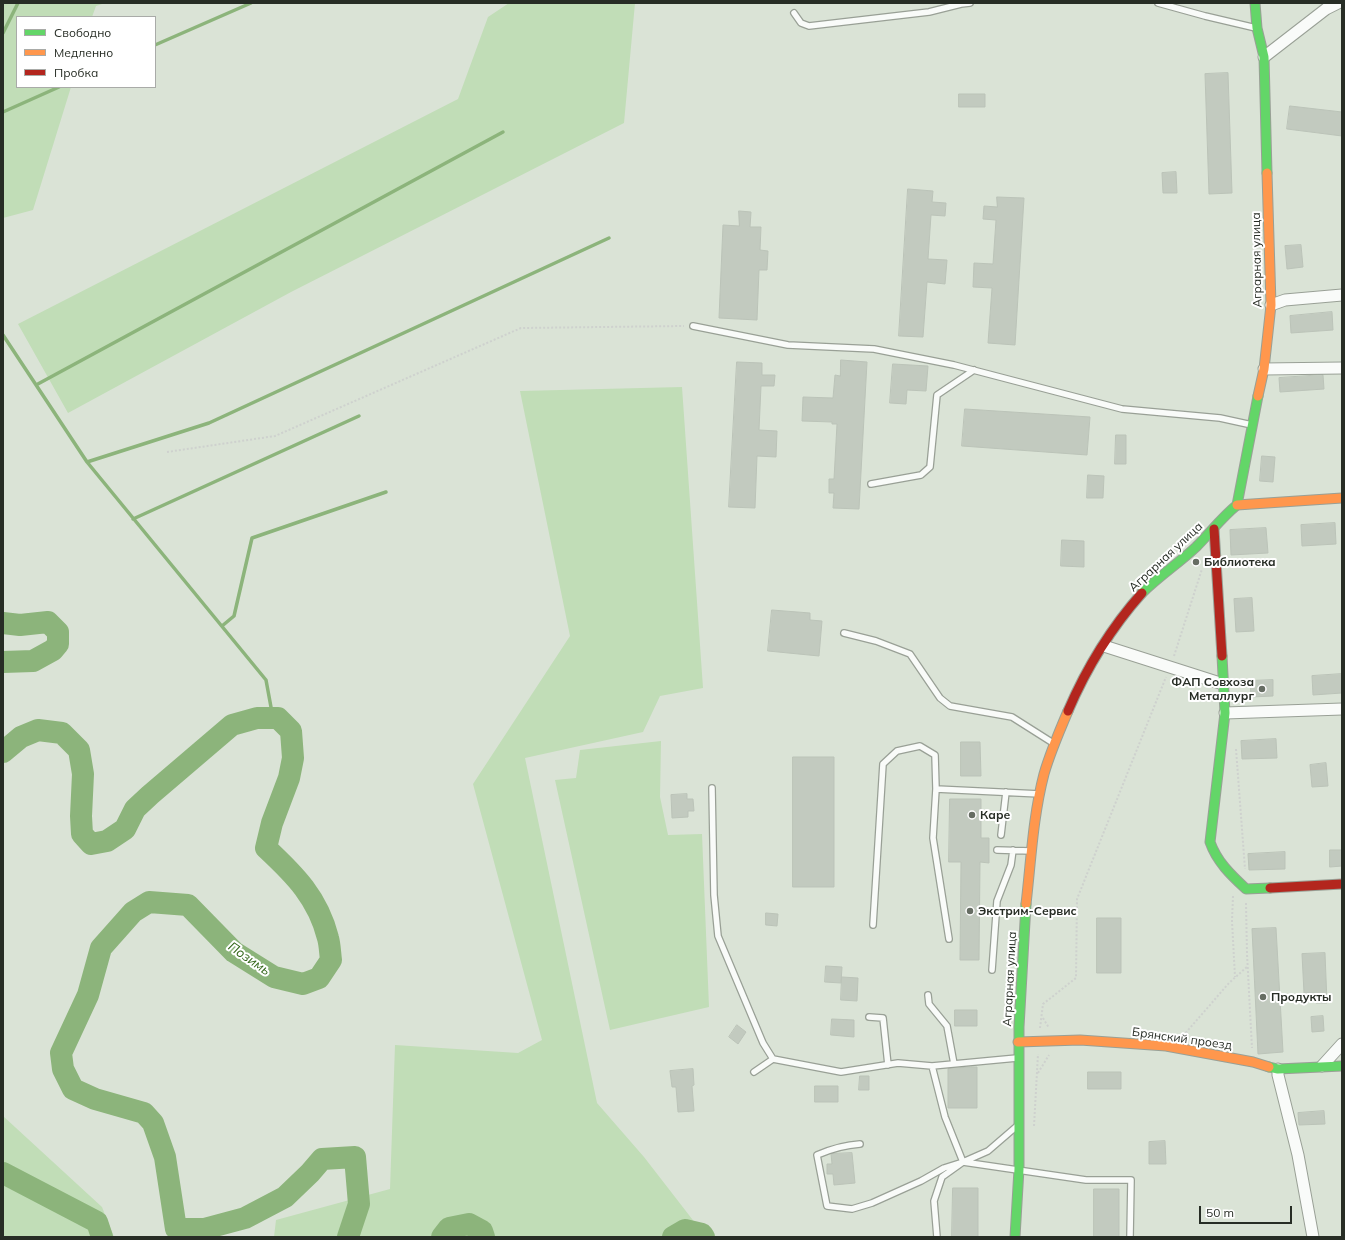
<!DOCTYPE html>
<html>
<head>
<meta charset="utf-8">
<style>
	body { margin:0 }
	#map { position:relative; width:1345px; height:1240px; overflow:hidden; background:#dae3d6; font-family:Mulish,sans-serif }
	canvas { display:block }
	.frame { position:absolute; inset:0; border:4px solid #272d25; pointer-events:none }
	.legend { position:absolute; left:16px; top:16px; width:140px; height:72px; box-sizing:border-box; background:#fff; border:1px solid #a9aba8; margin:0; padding:5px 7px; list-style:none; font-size:12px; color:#272d25 }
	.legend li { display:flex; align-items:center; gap:8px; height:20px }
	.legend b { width:20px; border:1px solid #a9aba8 }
	.scale { position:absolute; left:1199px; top:1206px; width:93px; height:18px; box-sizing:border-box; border:2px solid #272d25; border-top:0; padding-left:5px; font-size:12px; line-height:14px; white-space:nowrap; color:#272d25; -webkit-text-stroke:3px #fff; paint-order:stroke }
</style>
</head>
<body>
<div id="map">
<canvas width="1345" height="1240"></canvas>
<div class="frame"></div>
<ul class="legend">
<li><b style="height:5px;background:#63d668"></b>Свободно</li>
<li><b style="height:5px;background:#ff974d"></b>Медленно</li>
<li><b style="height:5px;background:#b3261e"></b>Пробка</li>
</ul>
<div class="scale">50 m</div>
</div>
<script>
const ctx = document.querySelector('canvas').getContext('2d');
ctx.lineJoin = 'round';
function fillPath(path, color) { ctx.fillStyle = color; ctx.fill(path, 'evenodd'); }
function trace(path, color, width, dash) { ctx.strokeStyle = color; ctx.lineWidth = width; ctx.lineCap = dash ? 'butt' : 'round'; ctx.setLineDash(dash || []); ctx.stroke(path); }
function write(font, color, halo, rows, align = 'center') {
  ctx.font = font + ' Mulish,sans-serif'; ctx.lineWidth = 4; ctx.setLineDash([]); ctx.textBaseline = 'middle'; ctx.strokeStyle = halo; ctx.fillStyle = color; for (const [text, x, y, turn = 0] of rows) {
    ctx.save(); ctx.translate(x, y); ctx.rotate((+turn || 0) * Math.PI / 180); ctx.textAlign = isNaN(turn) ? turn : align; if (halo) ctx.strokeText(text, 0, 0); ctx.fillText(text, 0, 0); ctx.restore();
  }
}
const green = new Path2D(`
	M3,3h102l-9,3 -4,11h-75v70h54l-38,123 -30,8z
	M509,3h126l-11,120 -333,169 -223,121 -50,-89 440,-225 30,-82z
	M682,387l21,301 -43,8 -17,36 -118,26 72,345 47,54 62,80h-432l2,-17 114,-31 5,-144 123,8 24,-13 -69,-256 97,-148 -50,-245z
	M661,741l-1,56 8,38 34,-1 7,173 -99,23 -55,-250 21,-2 4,-28z
	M3,1116l99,91 12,30h-109l-2,-1z`);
const stream = new Path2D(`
	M3,33l15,-30
	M155,45l96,-42
	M3,112l56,-25
	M3,335l84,127 122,-39 400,-185
	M36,385l467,-253
	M87,462l179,218 7,38
	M133,519l226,-103
	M222,626l12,-10 18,-78 134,-46`);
const river = new Path2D(`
	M3,623l17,2 28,-3 10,10v12l-5,6 -20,11 -30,1
	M3,752l18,-15 17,-7 24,3 17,17 4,24 -2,42 1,18 9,10 16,-3 18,-12 10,-20 15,-14 82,-70 25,-7h21l13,13 2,27 -4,20 -17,45 -6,25c29,27 52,50 62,90 2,7 2,15 3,22l-12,18 -16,6 -29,-7 -40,-25 -46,-47 -39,-3 -16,10 -32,36 -13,47 -27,58 2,16 10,20 22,10 49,14 9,10 12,34 11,72h28l41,-11 40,-21 25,-24 12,-14 33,-2 4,47 -11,33
	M3,1173l94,49 5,15
	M442,1237l7,-9 20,-4 13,7 2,6
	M673,1237l12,-7 17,4 2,3`);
const building = new Path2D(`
	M1228,73l4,120 -23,1 -4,-120z
	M959,94h26v13h-26z
	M1290,106l52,6v24l-55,-7z
	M1176,172l1,21h-14l-1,-20z
	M908,189l25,2 -1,11 14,1 -1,13 -14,-1 -3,44 19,1 -2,24 -18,-2 -4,55 -24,-1z
	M997,197l27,1 -9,147 -27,-2 4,-55 -19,-1 1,-24 19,1 3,-44 -13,-1 1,-13 13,1z
	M739,211l12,1 -1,15h11l-1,23 8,1 -1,19h-8l-2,50 -38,-2 4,-93 16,1z
	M1301,245l2,22 -16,2 -2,-23z
	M1332,312l1,18 -42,3 -1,-17z
	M841,360l26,2 -8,147 -26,-1 1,-15h-5v-14h5l3,-55h-5v-2l-30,-1 1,-24 30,1 2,-23 5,1z
	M737,362l25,1v12h13l-1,11h-13l-2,44 18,1 -1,26 -19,-1 -2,52 -26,-1z
	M893,364l35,2 -2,25 -19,-1 -1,14 -16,-1z
	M1323,375l1,14 -44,3 -1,-14z
	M965,409l125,8 -3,38 -125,-9z
	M1116,435h10v29h-11z
	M1262,456l13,1 -2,25 -13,-1z
	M1088,475l16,1 -1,22h-16z
	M1335,523l1,21 -34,2 -1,-21z
	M1266,528l2,25 -37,2 -1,-25z
	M1062,540l22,1v26l-23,-1z
	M1252,598l2,33 -18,1 -2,-33z
	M772,610l38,3v7l12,1 -3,35 -51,-5z
	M1342,674v19l-29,2 -1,-19z
	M1273,680v16l-22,1 -1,-16z
	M1276,739l1,19 -35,1 -1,-18z
	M961,742h19l1,34h-20z
	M793,757h41v130h-41z
	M1326,763l2,23 -16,1 -2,-22z
	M687,794v5h6l1,12h-6v6l-16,1 -1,-23z
	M950,799h31v39h8v25l-9,-1 -1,98h-19l1,-98h-12z
	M1330,850h12v16l-12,1z
	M1285,852v17l-36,1 -1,-16z
	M766,913l12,1 -1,12 -11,-1z
	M1097,918h24v55h-24z
	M1276,928l7,124 -25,2 -6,-125z
	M1325,953l2,50h-11l-1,-10h-11l-2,-39z
	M826,966l16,1 -1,16 -16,-1z
	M842,977l16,1 -1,23 -16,-1z
	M955,1010h22v16h-22z
	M1323,1016l1,15 -12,1 -1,-15z
	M832,1019l22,1v17l-23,-2z
	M737,1025l9,7 -8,12 -9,-7z
	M971,1067h6v41h-29v-39z
	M693,1069l1,16 -2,1 2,25 -16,1 -2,-25h-4l-2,-16z
	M1088,1072h33v17h-33z
	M860,1076h9v14h-10z
	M815,1086h23v16h-23z
	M1324,1111l1,13 -26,1 -1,-12z
	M1165,1141l1,23h-17v-22z
	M852,1153l3,30 -21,2 -1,-11h-6v-10h5l-1,-10z
	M953,1188h25v49h-26z
	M1094,1189h25v48h-25z`);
const path = new Path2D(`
	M167,452l108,-16 246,-108 163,-2
	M1174,656l28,-87
	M1236,749l9,120
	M1233,896l-1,25 3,56
	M1246,903l1,51 5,94
	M1043,1018l6,10
	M1040,1028l3,-24 33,-26 1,-79 89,-222
	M1183,1036l46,-53 19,-17
	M1038,1073l11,-18
	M1034,1126l4,-72`);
const lane = new Path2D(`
	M1158,3l47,13 51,12
	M794,13l7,10 8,3 120,-14 32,-8 9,-1
	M693,326l95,19 86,4 80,16 168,44 98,9 32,7
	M871,484l50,-9 9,-8 7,-72 37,-25
	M844,633l32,8 34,13 30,44 10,8 62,11 41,26
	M712,788l2,107 4,41 45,107 10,16 68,13 57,-9 34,3 85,-8
	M936,789l104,5
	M1001,835l5,-43
	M997,850l34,1
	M873,925l10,-161 14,-13 23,-5 15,9 1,34 -3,49 16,101
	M992,970l5,-69 14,-36 2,-15
	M928,995l1,9 18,22 7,38
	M869,1017l14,1 5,47
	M932,1066l13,51 18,45
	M754,1072l19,-13
	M860,1144c-16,1 -29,5 -43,11l10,51 25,3 20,-6 49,-22 23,-13 19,-6 123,18h45l-1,57
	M937,1237l-3,-36 8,-24 21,-15 25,-11 29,-25`);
const street = new Path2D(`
	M1264,57l62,-48 12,-6
	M1271,305l14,-5 57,-5
	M1264,369l78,-1
	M1104,646l119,38
	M1225,713l117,-4
	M1322,1066l20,-22
	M1278,1069v6l20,80 15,82`);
const fast = new Path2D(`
	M1255,3l2,25 7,29 3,116
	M1142,593c17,-17 37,-30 54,-46 14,-14 26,-30 41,-42l21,-109
	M1222,656l3,57 -15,129c7,20 21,33 36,47l24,-1
	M1269,1067l9,2 64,-3
	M1015,1237l4,-68v-142l7,-123`);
const slow = new Path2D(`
	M1258,396l6,-27 7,-64 -4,-132
	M1237,505l105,-7
	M1026,904c5,-43 7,-88 18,-130 6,-21 15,-42 24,-63
	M1018,1042l62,-2 86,6 87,16 16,5`);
const jam = new Path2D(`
	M1214,529l8,127
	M1068,711c18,-42 43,-83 74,-118
	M1270,888l72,-4`);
const markers = [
	[1196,562,4,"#666d63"],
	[1262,689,4,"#666d63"],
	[972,815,4,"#666d63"],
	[970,911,4,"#666d63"],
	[1263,997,4,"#666d63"]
];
const streetNames = [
	["Аграрная улица",1257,260,-91],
	["Аграрная улица",1166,557,-43],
	["Аграрная улица",1010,979,-87],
	["Брянский проезд",1182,1039,8]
];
const poiNames = [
	["Библиотека",1204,562],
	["ФАП Совхоза",1254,682,"right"],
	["Металлург",1254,696,"right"],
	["Каре",980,815],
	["Экстрим-Сервис",978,911],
	["Продукты",1271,997]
];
const waterNames = [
	["Позимь",249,959,35]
];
fillPath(green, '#c1ddb7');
trace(stream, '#8cb47b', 3.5);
trace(river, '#8cb47b', 22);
fillPath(building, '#c2cabf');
trace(building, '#bbc3b8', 1);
trace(lane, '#99a096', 8);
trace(street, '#99a096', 13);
trace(fast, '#99a096', 11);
trace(slow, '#99a096', 11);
trace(jam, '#99a096', 11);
trace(path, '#ced1ce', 2, [2, 2]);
trace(lane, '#f9fbf9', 5.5);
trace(street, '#f9fbf9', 11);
trace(fast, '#63d668', 9);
trace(slow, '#ff974d', 9);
trace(jam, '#b3261e', 9);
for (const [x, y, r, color] of markers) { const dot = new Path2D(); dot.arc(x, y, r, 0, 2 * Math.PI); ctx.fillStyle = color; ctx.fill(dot); trace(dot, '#fff', 1.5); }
write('12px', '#272d25', '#fff', streetNames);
write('bold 12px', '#272d25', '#fff', poiNames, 'left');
write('italic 13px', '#306416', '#fff', waterNames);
</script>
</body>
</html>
